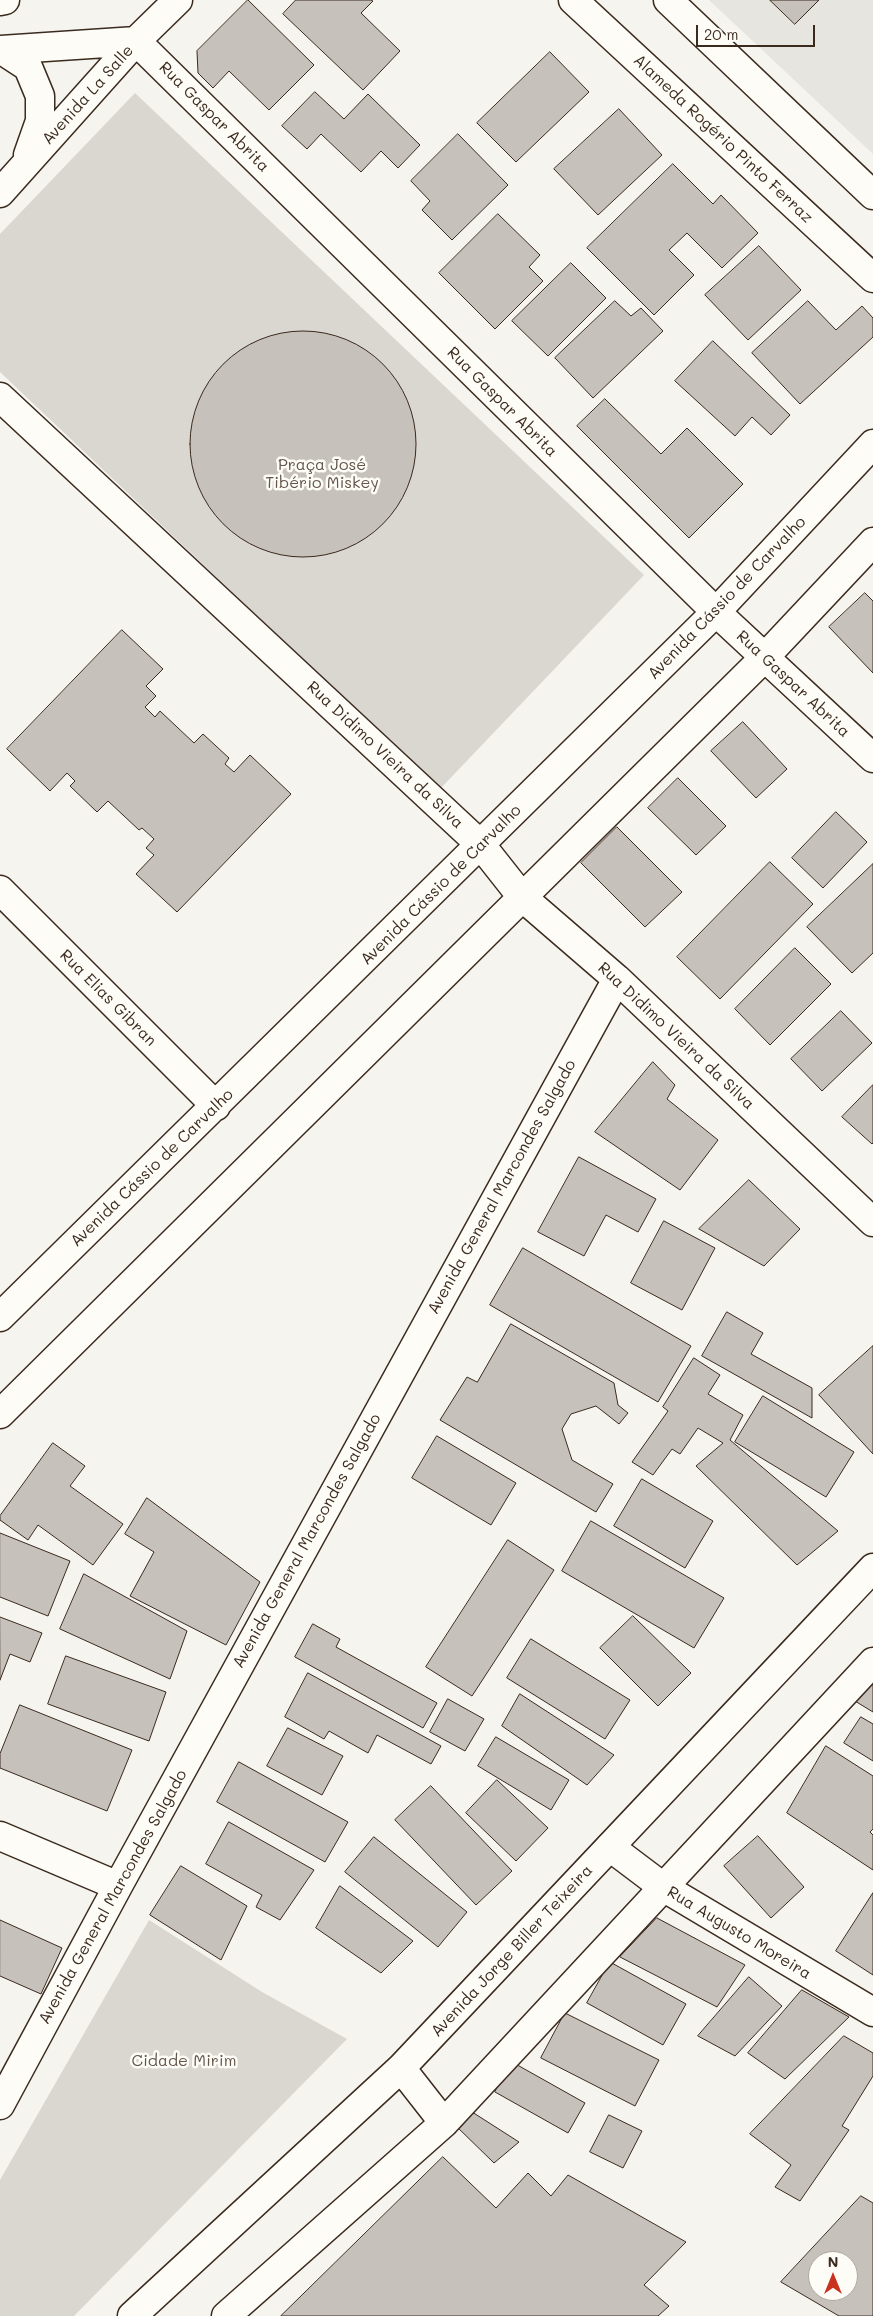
<!DOCTYPE html>
<html>
<head>
<meta charset="utf-8">
<style>
	body { margin:0 }
	#map { position:relative; width:873px; height:2316px; overflow:hidden; background:#f5f4ee; font-family:Mali,sans-serif }
	canvas { display:block }
	.north { position:absolute; left:808px; top:2251px; width:50px; height:50px; box-sizing:border-box; background:#fdfcf7; border:1px solid #afa8a0; border-radius:50%; rotate:0deg; font-size:14px; font-weight:700; line-height:20px; text-align:center; color:#3b2a1e }
	.north::after { content:''; display:block; margin:auto; width:18px; height:22px; background:#c8321e; clip-path:polygon(50% 0,100% 100%,50% 72%,0 100%) }
	.scale { position:absolute; left:696px; top:25px; width:119px; height:22px; box-sizing:border-box; border:2px solid #3b2a1e; border-top:0; padding-left:6px; font-size:15px; line-height:18px; white-space:nowrap; color:#3b2a1e; -webkit-text-stroke:4px #fdfcf7; paint-order:stroke }
</style>
</head>
<body>
<div id="map">
<canvas width="873" height="2316"></canvas>
<div class="north">N</div>
<div class="scale">20 m</div>
</div>
<script>
const ctx = document.querySelector('canvas').getContext('2d');
ctx.lineJoin = 'round';
function fillPath(path, color) { ctx.fillStyle = color; ctx.fill(path, 'evenodd'); }
function trace(path, color, width, dash) { ctx.strokeStyle = color; ctx.lineWidth = width; ctx.lineCap = dash ? 'butt' : 'round'; ctx.setLineDash(dash || []); ctx.stroke(path); }
function write(font, color, halo, rows, align = 'center') {
  ctx.font = font + ' Mali,sans-serif'; ctx.lineWidth = 5; ctx.setLineDash([]); ctx.textBaseline = 'middle'; ctx.strokeStyle = halo; ctx.fillStyle = color; for (const [text, x, y, turn = 0] of rows) {
    ctx.save(); ctx.translate(x, y); ctx.rotate((+turn || 0) * Math.PI / 180); ctx.textAlign = isNaN(turn) ? turn : align; if (halo) ctx.strokeText(text, 0, 0); ctx.fillText(text, 0, 0); ctx.restore();
  }
}
const built = new Path2D(`
	M709,0h164v154z`);
const green = new Path2D(`
	M135,93l509,482 -204,214 -440,-417v-138z
	M149,1920l113,72 85,47 -273,277h-74v-136z`);
const building = new Path2D(`
	M248,0l66,65 -45,45 -40,-39 -16,17 -15,-15 -1,-22z
	M296,0h75l2,1 -12,12 39,38 -37,39 -80,-76z
	M770,0h49l-24,24z
	M550,52l39,40 -73,70 -39,-39z
	M315,92l29,27 24,-25 52,51 -22,23 -17,-17 -20,21 -40,-38 -14,15 -25,-23z
	M619,109l43,46 -64,60 -44,-46z
	M458,134l50,51 -56,55 -30,-30 8,-9 -19,-20z
	M673,164l40,40 8,-9 37,38 -36,35 -35,-35 -18,17 25,25 -40,40 -67,-67z
	M498,214l42,41 -11,12 14,14 -48,48 -56,-56z
	M759,246l42,44 -53,50 -43,-45z
	M571,263l35,35 -58,58 -36,-35z
	M615,301l16,15 10,-8 22,23 -70,67 -38,-40z
	M808,301l28,29 26,-24 11,12v19l-73,67 -48,-51z
	M190 444a113 113 0 1 1 226 0a113 113 0 1 1-226 0Z
	M713,341l77,74 -19,20 -19,-18 -17,19 -60,-55z
	M605,399l56,55 26,-26 56,56 -54,54 -112,-112z
	M865,593l8,8v72l-44,-46z
	M122,630l41,39 -17,17 10,10 -11,11 10,10 5,-6 34,32 9,-9 26,24 -4,6 9,8 16,-17 41,39 -114,118 -41,-38 18,-19 -8,-7 8,-9 -12,-11 -3,2 -31,-29 -11,11 -27,-26 5,-5 -8,-8 -17,18 -43,-42z
	M743,722l44,47 -31,29 -45,-47z
	M678,778l48,48 -30,29 -48,-47z
	M836,812l31,30 -44,46 -31,-30z
	M617,827l65,65 -37,35 -64,-64z
	M770,862l43,42 -93,95 -43,-42z
	M873,864v89l-21,20 -45,-46z
	M795,948l36,36 -61,61 -35,-36z
	M841,1011l31,32 -50,48 -31,-32z
	M653,1062l22,23 -8,14 51,41 -38,50 -85,-58z
	M873,1085v58l-1,1 -30,-27z
	M579,1157l77,42 -18,33 -32,-17 -22,41 -46,-24z
	M749,1180l51,49 -36,37 -65,-37z
	M664,1221l51,27 -33,62 -51,-27z
	M523,1248l168,98 -33,56 -168,-97z
	M727,1312l36,21 -12,21 61,34v30l-110,-62z
	M511,1324l103,59 4,22 10,8 -9,11 -23,-18 -25,8 -9,15 10,31 41,24 -17,28 -156,-92 27,-43 10,5z
	M873,1346v108l-54,-59z
	M694,1358l26,17 -12,19 35,21 -13,25 108,91 -41,34 -101,-99 27,-23 -25,-15 -18,26 -8,-5 -19,26 -21,-13 36,-51 -5,-4z
	M763,1396l91,56 -28,45 -91,-55z
	M437,1436l79,47 -25,42 -79,-47z
	M53,1443l32,23 -15,20 53,38 -30,41 -55,-40 -10,15 -28,-20v-4z
	M642,1479l71,42 -28,47 -71,-42z
	M147,1498l113,84 -34,63 -96,-49 24,-44 -29,-18z
	M591,1521l133,77 -30,50 -132,-77z
	M0,1533l70,28 -22,55 -48,-19z
	M508,1540l46,30 -82,126 -46,-29z
	M84,1574l103,57 -17,48 -110,-50z
	M633,1616l58,57 -33,33 -58,-58z
	M0,1617l42,16 -12,29 -20,-8 -10,26z
	M313,1624l27,15 -4,8 101,56 -14,25 -128,-71z
	M531,1639l99,61 -25,39 -98,-61z
	M66,1656l100,36 -17,49 -101,-37z
	M308,1673l133,73 -10,18 -54,-29 -9,18 -39,-22 -5,8 -39,-22z
	M873,1675v37l-23,-14z
	M520,1694l94,61 -27,30 -85,-59z
	M448,1699l36,20 -19,32 -35,-19z
	M20,1705l112,45 -25,61 -107,-43v-14z
	M861,1717l12,7v37l-29,-18z
	M288,1728l55,28 -21,39 -55,-29z
	M496,1737l73,43 -18,30 -73,-44z
	M826,1746l47,30v53l-3,3 3,3v35l-86,-57z
	M239,1762l109,60 -23,40 -108,-60z
	M497,1780l51,48 -32,33 -50,-48z
	M431,1786l81,85 -36,34 -81,-85z
	M229,1822l85,48 -34,50 -24,-13 6,-12 -56,-31z
	M758,1836l46,51 -33,31 -47,-52z
	M374,1837l93,75 -29,35 -93,-75z
	M181,1866l66,40 -26,54 -71,-45z
	M340,1886l73,55 -32,32 -65,-45z
	M873,1893v82l-37,-24z
	M657,1918l88,47 -28,42 -97,-50z
	M0,1920l62,28 -21,46 -41,-18z
	M610,1962l76,42 -23,41 -76,-42z
	M749,1977l33,29 -47,50 -37,-20z
	M802,1990l47,27 -64,62 -37,-26z
	M565,2013l94,47 -24,46 -94,-48z
	M844,2036l29,17v23l-31,50 7,4 -49,71 -25,-14 16,-22 -41,-31z
	M512,2062l73,41 -17,30 -73,-41z
	M469,2110l50,32 -25,21 -39,-38z
	M609,2115l33,16 -19,37 -33,-16z
	M443,2157l53,51 32,-35 23,23 17,-21 118,67 -42,43 25,21 -11,10h-377z
	M861,2196l12,7v113h-34l-58,-34zM818,2261h30v30h-30z`);
const street = new Path2D(`
	M0,1l5,-1
	M136,41l580,571 157,146
	M0,50l136,-9
	M2,50l26,17 12,29v25l-12,34
	M0,193l136,-152 42,-41
	M0,397l481,448 41,52 95,82 256,243
	M0,890l216,216
	M0,1317l716,-705 157,-168
	M0,1414l764,-756 109,-116
	M0,1836l118,50
	M610,1847l53,40 210,125
	M0,2105l118,-219 499,-907`);
const secondary = new Path2D(`
	M573,0l300,278
	M668,0l205,195
	M401,2068l43,55
	M132,2316l269,-248 472,-500
	M226,2316l218,-193 429,-461`);
const streetNames = [
	["Avenida La Salle",88,95,-48],
	["Rua Gaspar Abrita",214,117,45],
	["Alameda Rogério Pinto Ferraz",723,139,43],
	["Rua Gaspar Abrita",502,402,45],
	["Avenida Cássio de Carvalho",727,598,-46],
	["Rua Gaspar Abrita",793,684,43],
	["Rua Didimo Vieira da Silva",385,755,43],
	["Avenida Cássio de Carvalho",441,885,-45],
	["Rua Elias Gibran",108,998,45],
	["Rua Didimo Vieira da Silva",676,1036,43],
	["Avenida Cássio de Carvalho",152,1168,-44],
	["Avenida General Marcondes Salgado",502,1187,-61],
	["Avenida General Marcondes Salgado",307,1541,-61],
	["Avenida General Marcondes Salgado",113,1897,-61],
	["Rua Augusto Moreira",739,1933,31],
	["Avenida Jorge Biller Teixeira",512,1951,-47]
];
const parkNames = [
	["Praça José",322,465],
	["Tibério Miskey",322,483],
	["Cidade Mirim",184,2061]
];
fillPath(built, '#e7e5df');
fillPath(green, '#dad6d0');
fillPath(building, '#c7c1bb');
trace(building, '#3b2a1e', 1);
trace(street, '#3b2a1e', 31);
trace(secondary, '#3b2a1e', 31);
trace(street, '#fdfcf7', 28);
trace(secondary, '#fdfcf7', 28);
write('16px', '#3b2a1e', '#fdfcf7', streetNames);
write('16px', '#63554a', '#fdfcf7', parkNames);
</script>
</body>
</html>
